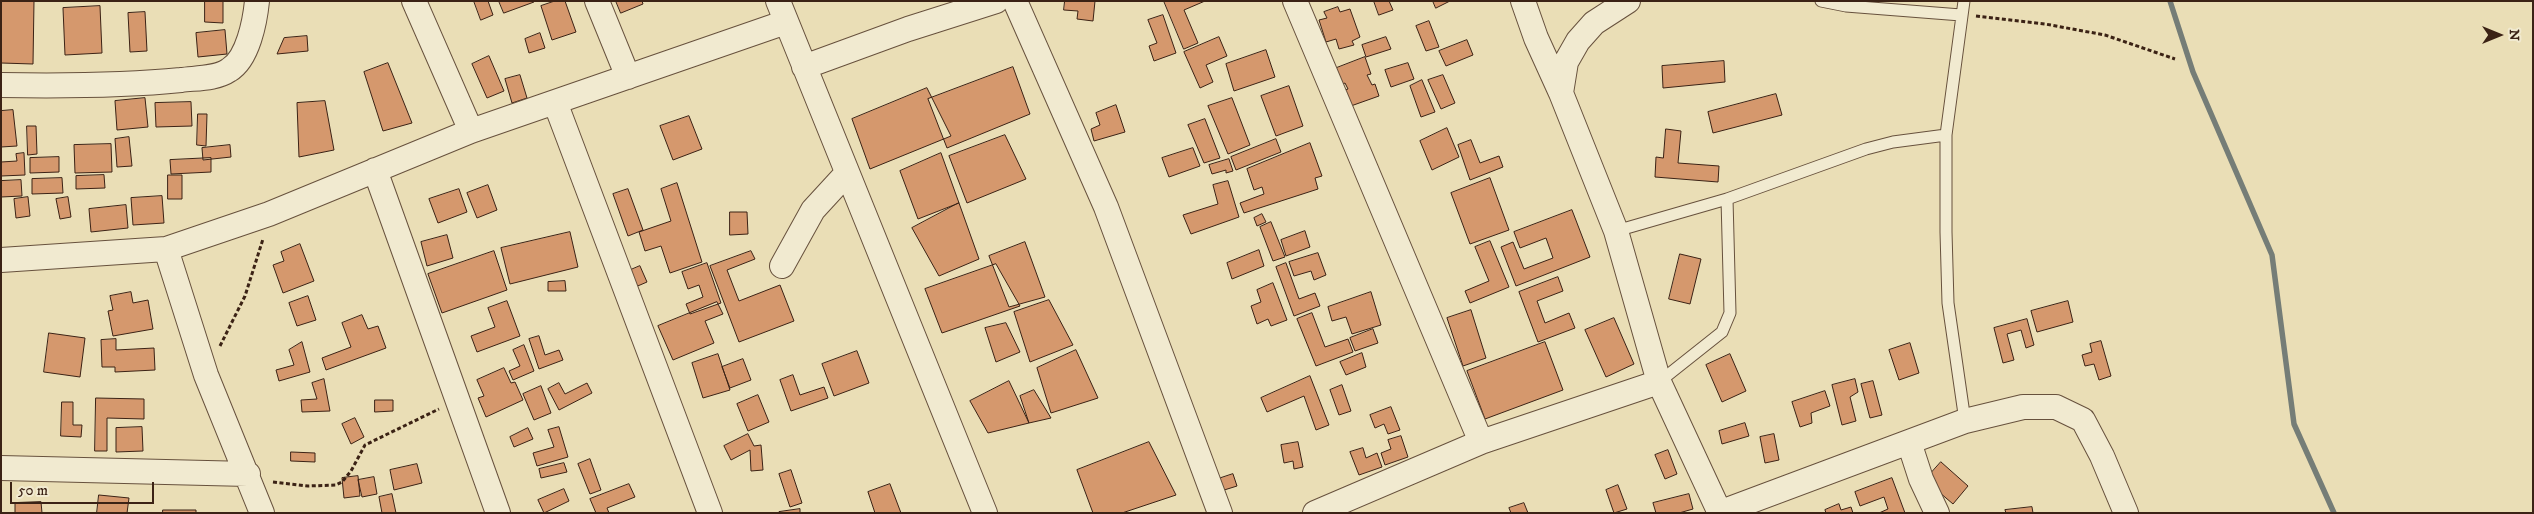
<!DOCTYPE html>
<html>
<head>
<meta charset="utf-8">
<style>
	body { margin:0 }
	#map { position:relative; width:2534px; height:514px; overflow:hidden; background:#eadeb6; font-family:"IM FELL DW Pica",serif }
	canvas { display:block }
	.frame { position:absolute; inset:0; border:2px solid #3b2215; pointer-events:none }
	.north { position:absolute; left:2474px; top:10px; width:50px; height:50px; -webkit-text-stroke:4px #f1ead0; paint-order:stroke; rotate:90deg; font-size:14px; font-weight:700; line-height:20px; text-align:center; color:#3b2215 }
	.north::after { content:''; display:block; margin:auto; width:18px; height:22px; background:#3b2215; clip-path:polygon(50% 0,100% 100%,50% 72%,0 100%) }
	.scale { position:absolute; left:10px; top:482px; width:144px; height:22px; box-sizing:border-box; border:2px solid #3b2215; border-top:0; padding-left:6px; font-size:15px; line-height:18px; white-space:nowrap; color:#3b2215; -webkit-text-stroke:4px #f1ead0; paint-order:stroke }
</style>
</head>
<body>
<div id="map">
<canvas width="2534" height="514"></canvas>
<div class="frame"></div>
<div class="north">N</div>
<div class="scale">50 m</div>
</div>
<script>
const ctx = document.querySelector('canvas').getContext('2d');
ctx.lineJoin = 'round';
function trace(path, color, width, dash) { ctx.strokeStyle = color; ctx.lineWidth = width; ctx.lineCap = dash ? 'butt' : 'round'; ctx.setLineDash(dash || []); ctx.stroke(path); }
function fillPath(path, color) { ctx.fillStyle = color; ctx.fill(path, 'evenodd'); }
const stream = new Path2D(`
	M2170,1l23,71 79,183 22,169 40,89`);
const building = new Path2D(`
	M1,1h33l-1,63 -32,-1z
	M205,1h18v22l-18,-1z
	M474,1h14l5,14 -12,5z
	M499,1h35v1l-30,11z
	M555,1h10l11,31 -24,8 -11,-34z
	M616,1h26l1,3 -22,9z
	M1065,1h30l-2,20 -16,-2 1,-8 -14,-1z
	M1164,1h41l-21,9 14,33 -14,6z
	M1374,1h15l4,9 -14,5z
	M1433,1h17l-14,7z
	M100,6l2,47 -37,2 -2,-47z
	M1338,7l2,5 10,-3 10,28 -8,4 2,4 -15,4 -3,-10 -10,3 -7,-22 8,-2 -3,-6z
	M145,12l2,39 -17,1 -2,-39z
	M1163,15l13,38 -22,8 -5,-15 8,-3 -9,-23z
	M1429,21l10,26 -13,4 -10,-25z
	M225,30l2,24 -29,3 -2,-24z
	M540,33l5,15 -16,5 -4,-14z
	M307,36l1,15 -31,3 7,-16z
	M1219,37l8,19 -21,9 7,17 -13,6 -16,-36z
	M1386,37l5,12 -25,8 -4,-12z
	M1467,40l6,15 -27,11 -7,-15z
	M1266,50l9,27 -41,14 -8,-27z
	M489,56l15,35 -17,7 -15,-34z
	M1365,57l6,17 -4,1 5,10 3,-1 4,12 -31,11 -6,-16 6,-2 -3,-6 -5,2 -6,-16z
	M1724,61l1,21 -62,6 -1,-22z
	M388,63l24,60 -29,8 -19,-59z
	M1408,63l6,16 -23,8 -6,-17z
	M1013,67l17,47 -83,34 -19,-49z
	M520,75l7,23 -15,5 -7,-24z
	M1443,75l12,28 -14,6 -13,-29z
	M1422,80l13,32 -14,5 -11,-31z
	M1289,86l14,40 -27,10 -15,-40z
	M927,88l24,48 -81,33 -18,-50z
	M1776,94l6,21 -69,18 -5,-21z
	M145,98l3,29 -31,3 -2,-29z
	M1232,98l18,47 -22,9 -20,-48z
	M325,101l9,49 -35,7 -2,-54z
	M191,102l1,24 -36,1 -1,-24z
	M1116,105l9,27 -31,9 -3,-12 9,-4 -4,-12z
	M13,110l4,36 -16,1v-36z
	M198,114h9l-1,32 -9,-1z
	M689,116l13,33 -29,11 -13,-34z
	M1205,119l15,39 -16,5 -16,-38z
	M27,126h9l1,28 -9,1z
	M1447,128l12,29 -27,13 -12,-29z
	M1666,129l15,2 -3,32 41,3 -1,16 -63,-5 1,-20 7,1z
	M1005,135l21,44 -59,24 -18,-47z
	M129,137l3,29 -15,1 -2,-28z
	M1276,139l5,13 -45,18 -5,-13z
	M1471,140l9,23 19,-7 4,11 -33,13 -12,-35z
	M1310,143l12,33 -7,2 3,11 -74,24 -4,-10 24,-9 -2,-7 -8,3 -7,-21z
	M111,144l1,28 -37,1 -1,-28z
	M230,145l1,12 -28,3 -1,-12z
	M1193,148l7,18 -31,11 -7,-19z
	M24,153l1,22 -24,1v-14l16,-1 -1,-7z
	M941,153l18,50 -41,16 -18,-48z
	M59,157v15l-29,1v-15z
	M211,158v14l-40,2 -1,-14z
	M1229,159l4,12 -7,2v-3l-14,4 -3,-9z
	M104,175l1,13 -29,1v-13z
	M168,175h14v24h-14z
	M62,178l1,15 -31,1v-15z
	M1490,178l19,52 -39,14 -19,-51z
	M21,180l1,16 -21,1v-16z
	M1228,181l11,36 -48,17 -8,-19 35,-11 -5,-19z
	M677,183l25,79 -32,11 -9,-27 -16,5 -6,-19 32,-11 -10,-32z
	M488,185l9,25 -20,8 -10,-25z
	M459,189l8,23 -29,11 -9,-24z
	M628,189l15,41 -15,6 -15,-42z
	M162,196l2,27 -31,2 -2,-27z
	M28,197l2,19 -14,2 -2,-19z
	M68,197l3,20 -11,2 -4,-20z
	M959,203l20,56 -40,17 -27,-48z
	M126,205l2,23 -37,4 -2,-23z
	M1572,210l18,47 -74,29 -15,-39 12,-5 11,27 29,-11 -7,-20 -26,10 -6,-16z
	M730,212h17l1,22 -18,1z
	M1262,214l4,8 -9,4 -3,-8z
	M1271,222l14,35 -12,4 -13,-34z
	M1305,231l5,16 -24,9 -5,-16z
	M570,232l8,35 -68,17 -9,-36z
	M447,235l6,23 -26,8 -6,-24z
	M1490,241l19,46 -39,16 -5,-12 24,-10 -14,-34z
	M1025,242l20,55 -36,10 -20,-51z
	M300,244l14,37 -31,12 -10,-28 11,-4 -3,-9z
	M1259,250l5,16 -32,13 -5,-16z
	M494,251l13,39 -65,23 -14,-39z
	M751,251l4,8 -28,11 12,31 41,-16 14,36 -55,21 -29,-76z
	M1318,253l8,22 -12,5 -3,-9 -17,5 -5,-14z
	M1680,254l21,5 -11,45 -21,-5z
	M707,263l14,40 -31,11 -4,-10 17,-7 -4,-12 -11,4 -6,-17z
	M1286,263l13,36 16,-6 5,13 -26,10 -18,-49z
	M996,264l24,42 -78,27 -17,-44z
	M640,266l7,16 -14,6 -7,-16z
	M1558,277l5,14 -26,10 8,22 24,-10 6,15 -37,14 -19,-50z
	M565,281l1,10h-18v-9z
	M1273,283l14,37 -16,6 -3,-7 -11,5 -6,-18 10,-4 -4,-12z
	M131,292l2,11 15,-3 5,29 -40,7 -5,-25 5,-1 -3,-14z
	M1371,292l10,33 -29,9 -6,-17 -14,4 -4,-14z
	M308,296l8,24 -19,6 -8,-23z
	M1049,300l24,45 -43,17 -16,-50z
	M507,301l13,35 -43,16 -6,-16 24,-9 -7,-19z
	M2068,301l5,21 -36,10 -6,-21z
	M717,302l6,12 -18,7 9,22 -41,17 -15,-34z
	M1471,310l15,48 -23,8 -16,-48z
	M1312,313l13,34 23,-8 5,13 -37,14 -19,-47z
	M362,315l6,14 10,-3 8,22 -60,22 -4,-12 29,-11 -9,-24z
	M1614,318l20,46 -28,13 -21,-47z
	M2027,319l7,26 -8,3 -5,-18 -14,4 7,26 -11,3 -9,-35z
	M1006,323l14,29 -24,10 -11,-34z
	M1373,329l5,14 -23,8 -5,-13z
	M49,333l36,5 -5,39 -36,-5z
	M539,336l6,19 14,-5 4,10 -24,9 -10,-30z
	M116,339v11l38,-2 1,22 -40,2v-5h-13l-1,-27z
	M2101,341l10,35 -12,4 -5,-16 -9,2 -3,-11 10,-3 -2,-8z
	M302,342l8,30 -31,9 -3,-11 18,-5 -5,-15z
	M1545,342l18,48 -78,29 -18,-48z
	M1910,343l9,30 -20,7 -10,-30z
	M524,345l10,26 -21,9 -4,-9 11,-5 -7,-16z
	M1076,350l22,48 -47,15 -14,-45z
	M857,351l12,32 -35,13 -12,-32z
	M1362,353l4,14 -20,8 -6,-13z
	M718,354l12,36 -27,8 -11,-35z
	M1730,354l16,37 -24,11 -16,-37z
	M743,359l8,21 -21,8 -8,-21z
	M504,368l7,15 4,-1 8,18 -37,17 -8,-19 6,-2 -7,-16z
	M793,375l7,20 24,-8 4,11 -37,13 -11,-31z
	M1310,376l19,49 -13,5 -12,-34 -37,16 -6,-14z
	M324,379l6,32 -28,1 -1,-12 16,-1 -5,-16z
	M1855,379l3,13 -8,5 6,24 -14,4 -10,-40z
	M1009,381l20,42 -41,10 -18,-32z
	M1873,381l9,34 -12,3 -9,-34z
	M559,383l6,11 22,-11 5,10 -33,17 -11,-21z
	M1342,385l9,26 -12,4 -9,-25z
	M541,386l10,27 -17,7 -11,-26z
	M1034,390l17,28 -22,5 -9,-27z
	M1825,391l5,15 -19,7 1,10 -12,4 -8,-25z
	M758,395l11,27 -21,9 -11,-27z
	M96,398l48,1v20l-37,-1v33h-12z
	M375,400h18v11l-18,1z
	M62,402h11v23h9l-1,12 -20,-1z
	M1391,407l9,23 -12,4 -4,-10 -9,4 -5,-13z
	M355,418l9,19 -13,7 -9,-20z
	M1745,423l4,13 -27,8 -3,-13z
	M142,427l1,24 -27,1v-24z
	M559,427l9,30 -31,9 -4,-13 21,-6 -6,-17z
	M528,428l5,11 -19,8 -4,-10z
	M748,434l6,12 7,-1 2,25 -12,1 -1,-21 -19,10 -7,-14z
	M1774,434l5,26 -14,3 -5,-26z
	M1401,436l7,21 -23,8 -4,-12 10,-4 -3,-9z
	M1149,442l27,53 -54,18h-29l-16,-43z
	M1298,442l5,25 -9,2 -1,-8 -9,2 -3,-18z
	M1363,448l3,10 11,-5 5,14 -23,8 -9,-23z
	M1668,450l9,24 -12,5 -10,-24z
	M291,452l24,1v9l-24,-1z
	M590,459l11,31 -11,4 -12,-30z
	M1941,462l27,24 -15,18 -28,-24z
	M564,463l3,9 -26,6 -2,-9z
	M417,464l5,19 -28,7 -4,-20z
	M791,470l11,33 -12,4 -11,-33z
	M1233,474l4,12 -16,5 -3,-12z
	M358,476l2,20 -16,2 -2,-20z
	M374,477l3,17 -15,3 -4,-17z
	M1892,478l13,35h-26l9,-4 -4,-12 -24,9 -5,-14z
	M629,484l6,13 -28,11 2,5h-13l-6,-14z
	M890,484l11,29h-26l-7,-21z
	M1618,485l9,24 -13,4 -8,-23z
	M564,489l5,12 -25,12 -6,-13z
	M392,494l4,19h-14l-3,-16z
	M1689,494l4,15 -14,4h-23l-3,-10z
	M99,495l30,3 -2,15h-30z
	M41,502l1,11h-27v-10z
	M1524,503l4,10h-17l-2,-5z
	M1839,504l2,6 10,-3 2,6h-27l-1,-3z
	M2032,507l1,6h-27l-1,-3z
	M800,509v4h-21v-1z
	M163,510h33v3h-33z`);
const path = new Path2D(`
	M1976,16l69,8 60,11 70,24
	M220,346l25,-50 18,-57
	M273,482l35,4 28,-1 6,-3 9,-11 14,-26 74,-36`);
const lane = new Path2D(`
	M1821,1l25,5 115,9
	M1964,1l-18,134v97l2,71 17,118
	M1616,231l111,-32 139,-50 27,-7 53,-7
	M1659,382l63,-50 8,-19 -3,-114`);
const street = new Path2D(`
	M414,1l57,130
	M597,1l31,76
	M778,1l207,512
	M1015,1l91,206 114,306
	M1295,1l186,441 -166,71
	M1523,1l13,37 25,55
	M1628,1l-34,22 -16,18 -12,21 -5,31 55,138 43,151 60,129
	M804,67l104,-38 88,-28
	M1,85c61,1 120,1 180,-5 15,-2 35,-1 48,-10 19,-11 26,-49 28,-69
	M555,102l155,411
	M375,170l123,343
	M166,249l40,126 56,138
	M1,260l165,-11 103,-35 202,-83 315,-109
	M782,266l31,-56 34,-37
	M1481,442l178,-60
	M1909,442l12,37 16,34
	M1,468l247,6
	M1719,513l246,-92 58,-14h33l27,13 19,36 24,57`);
trace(stream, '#757d77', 5.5);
fillPath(building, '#d5986d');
trace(building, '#3b2215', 1);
trace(lane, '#67513d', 13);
trace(street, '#67513d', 26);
trace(path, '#3b2215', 3, [4, 2.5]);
trace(lane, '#f1ead0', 11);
trace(street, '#f1ead0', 24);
</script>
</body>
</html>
